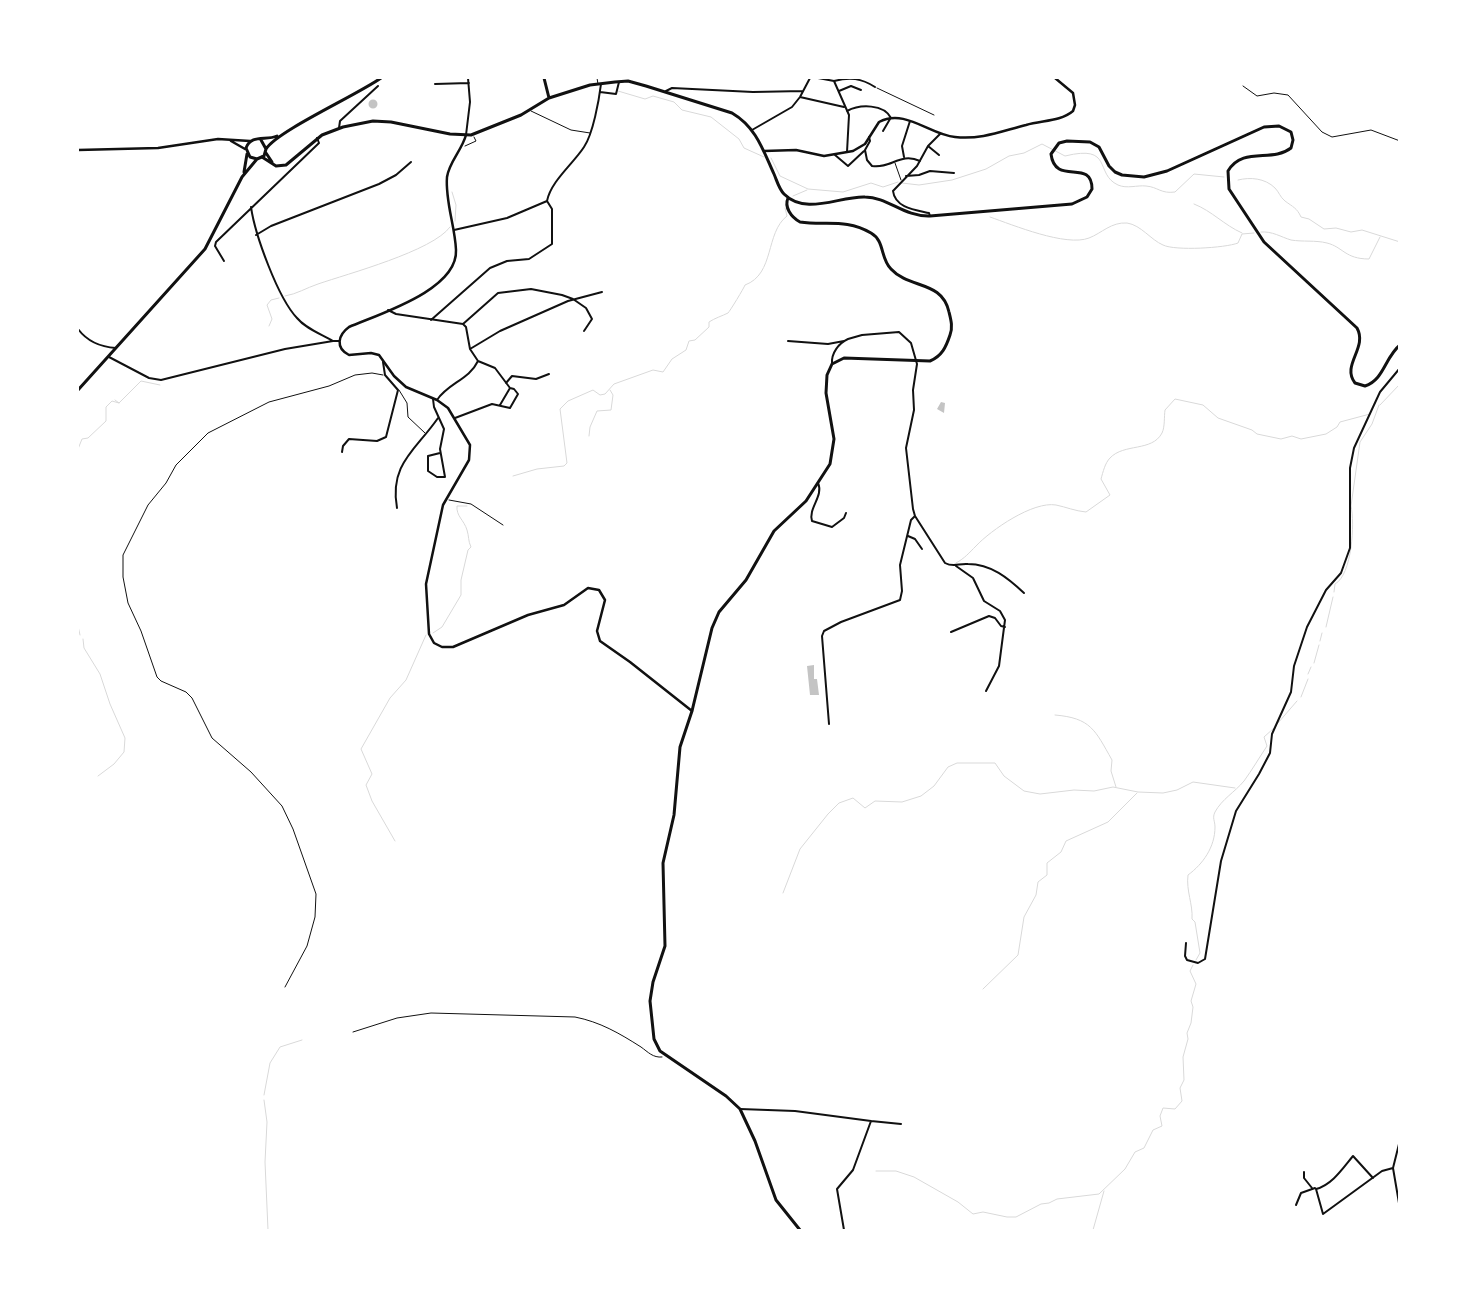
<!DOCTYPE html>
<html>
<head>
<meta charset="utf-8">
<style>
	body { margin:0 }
	#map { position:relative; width:1477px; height:1308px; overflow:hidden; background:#fff; font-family:Merriweather,serif }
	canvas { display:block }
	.frame { position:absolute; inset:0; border:79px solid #fff; pointer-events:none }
</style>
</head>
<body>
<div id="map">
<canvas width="1477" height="1308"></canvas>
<div class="frame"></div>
</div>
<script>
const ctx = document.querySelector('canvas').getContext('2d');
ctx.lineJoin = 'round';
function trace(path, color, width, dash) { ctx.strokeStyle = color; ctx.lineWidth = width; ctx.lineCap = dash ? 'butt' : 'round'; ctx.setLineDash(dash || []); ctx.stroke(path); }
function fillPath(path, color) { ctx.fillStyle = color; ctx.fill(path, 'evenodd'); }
const stream = new Path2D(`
	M618,91l27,8 8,-3 21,6 8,8 29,7 28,22 5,9 20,9
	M771,158l9,18 28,13 35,3 28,-9 12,4 15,-5
	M1238,180c12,-3 27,-2 37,8 4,4 5,9 10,13 8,6 12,7 16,16l8,2 15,10 12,-1 15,4 11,-2 38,12
	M902,183l17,2 33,-5 34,-11 23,-13 15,-3 18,-9 23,12c49,-12 29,18 53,29 9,4 19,0 28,1 12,1 15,8 29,6l19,-18 30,3
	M452,192l4,13 -1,16
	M793,196l14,-6
	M1194,204c18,7 30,21 48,29
	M990,217c23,8 76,30 99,21 13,-5 22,-16 38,-15 14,2 24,17 36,22 12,6 62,3 75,-2l4,-9 12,-1
	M1261,232c11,-1 20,5 30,8 12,2 24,0 36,3 16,4 18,16 42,16l11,-22
	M285,296c12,-2 21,-8 33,-12 29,-10 115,-33 132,-57
	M269,326l3,-7 -5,-14 4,-5 8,-2
	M115,400l4,3 22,-22 19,4
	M1380,405l20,-21
	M589,436l1,-9 7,-16 14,-1 2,-15 -3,-5
	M78,449l4,-10 6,-1 18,-17v-14l6,-6 7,2
	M513,476l24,-7 27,-3 3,-3 -7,-54 8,-8 25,-11 7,5 5,-1 9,-10 39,-14 10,2 9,-13 14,-9 3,-9 6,-1 14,-13v-5c6,-4 13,-6 19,-9 2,-2 16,-25 17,-28 30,-11 20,-52 42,-69l-2,-8
	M956,563c9,-5 13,-10 20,-17 15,-16 57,-45 80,-41 10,2 19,6 30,7l24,-17 -9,-16c2,-7 4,-16 9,-21 14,-15 42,-6 52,-25 3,-6 2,-16 3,-23l10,-11 28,6 15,13 34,12 5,4 24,5 11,-3 9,3 25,-5 11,-7 3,-5 30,-8
	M1334,592l1,-8c17,-9 20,-61 16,-78l9,-64 12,-18 7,-19
	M78,626l2,9
	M1326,627l7,-30
	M433,633l9,-6 19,-32v-15l7,-30 3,-3c-3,-6 -2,-11 -4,-17 -3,-10 -11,-14 -10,-24h10
	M83,639l1,9 16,26 10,30 15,34 -1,14 -10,12 -16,12
	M1320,641l2,-8
	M1314,663l5,-18
	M1308,674l3,-7
	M1301,697l7,-18
	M1055,715c36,3 40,15 57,45l-1,11 5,16
	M1278,723l19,-22
	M395,841l-23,-40 -6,-16 6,-11 -11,-25 29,-51 16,-18 20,-45
	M783,893l17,-44 28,-35 11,-11 14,-5 12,10 10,-7 27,1 19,-6 13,-10 14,-19 9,-4h38l9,13 20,15 16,3 34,-4 20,1 19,-4 25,5 25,1 14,-3 16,-8 42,6
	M1196,960l4,-7 -5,-31 -3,-3c1,-15 -6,-28 -4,-44 15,-11 27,-28 27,-48 0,-6 -3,-9 0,-15 7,-13 20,-20 29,-31 8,-11 15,-23 23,-35l-3,-9 10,-9
	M983,989l35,-34 6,-38 12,-22 2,-13 9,-7v-12l14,-11 5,-11 42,-19 29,-29
	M264,1095l6,-32 10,-16 22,-7
	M264,1100l3,22 -2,40 3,68
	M876,1171h20l18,6 44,25 15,12 10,-2 24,5h9l25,-13 8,-1 8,-4 42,-5 26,-25 10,-17 9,-4 9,-18 9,-4 -2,-10 3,-8 12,1 7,-8 -2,-13 4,-8 -1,-23 5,-18 -1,-6 4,-10 2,-16 -2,-6 5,-17 -6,-13 3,-6
	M1093,1230l11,-39`);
const building = new Path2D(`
	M368.5 104a4.5 4.5 0 1 1 9 0a4.5 4.5 0 1 1-9 0Z
	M941,402l4,1 -1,10 -7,-4z
	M814,665v14h3l2,16h-9l-3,-29z`);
const path = new Path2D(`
	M1243,86l14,10 17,-3 14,2 34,37 10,5 39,-7 29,11
	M877,88l57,27
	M465,146l11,-5 -2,-4
	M449,500l22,4 32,21
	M285,987l22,-41 8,-29 1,-23 -23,-65 -11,-23 -31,-34 -39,-34 -20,-40 -6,-6 -25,-11 -4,-4 -16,-46 -13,-28 -5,-26v-22l25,-50 18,-22 10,-18 32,-32 61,-31 60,-16 26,-11 17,-2 11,2
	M353,1032l44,-14 34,-5 144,4c25,5 44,16 66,30 7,5 12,11 21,10`);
const service = new Path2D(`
	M597,78l1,6
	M531,111l40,19 19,3
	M895,163l6,17
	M399,390l8,13 1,14 17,16`);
const minor = new Path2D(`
	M818,78l16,3 15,34 -2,37
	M834,81c16,-4 27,-3 41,6
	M435,84l34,-1
	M666,91l6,-3 81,4 50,-1
	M839,91l12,-5 10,4
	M600,92l16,2 3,-12
	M800,97l44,10
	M847,111c13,-7 37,-7 44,7
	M339,128l1,-7 38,-35
	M752,130l40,-23 8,-10 10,-19
	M883,131l7,-12
	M466,135l4,-33 -2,-24
	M869,137l1,4 -5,9 2,10 5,6c19,3 28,-14 48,-5
	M928,146l11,9
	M835,155l13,11 16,-15
	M904,157l-2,-11 8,-25
	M906,176l13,-1 11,-4 24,2
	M251,207c4,28 27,91 46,111 9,11 24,16 36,23h6
	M930,216l-1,-3c-13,-3 -34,-5 -36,-22l24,-25 11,-20 12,-12
	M454,230l53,-12 40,-17c4,-20 26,-37 37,-54 9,-13 15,-47 17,-63
	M256,235l15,-9 108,-42 17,-9 15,-13
	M224,261l-9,-15 1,-4 103,-99 -2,-5
	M388,310l8,4 67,10 3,3 4,22 8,12
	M431,320l59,-52 17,-7 22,-2 23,-15v-35l-5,-8
	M463,324l35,-31 33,-4 31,6 11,4 13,9 6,11 -8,12
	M78,329c9,12 22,18 38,19
	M788,341l40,3 16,-3
	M470,349l30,-18 68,-30 34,-9
	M109,357l40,21 12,2 124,-31 48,-8
	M832,364c-1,-11 7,-21 16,-25l14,-4 37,-3 12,11 6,21 -4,26 1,20 -8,38 7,61 2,7 30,47c9,5 14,0 23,1 23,0 40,14 56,29
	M506,383l6,-7 24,3 13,-5
	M433,399l1,8 10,22 -4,20 5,28h-8l-9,-6v-15l12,-3
	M437,400c11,-17 32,-20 41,-39l17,7 15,20 -10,17
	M455,418l37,-14 18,4 8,-14 -4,-5 -4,-1
	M342,452l1,-6 6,-7 28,2 9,-4 12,-47 -13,-15 -2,-13
	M818,483c6,13 -10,25 -6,38l20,6 12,-9 2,-5
	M397,508c-8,-44 19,-58 41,-90
	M908,536l7,3 7,10
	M956,566l17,12 11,23 16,10 5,9 -6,46 -13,25
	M951,632l38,-16 6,2 6,8 4,1
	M829,724l-7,-88 2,-5 17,-9 59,-22 2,-9 -2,-26 11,-45 4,-4
	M1186,943l-1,13 2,4 11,3 7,-4 16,-98 15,-50 23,-37 11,-21 2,-19 19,-42 3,-26 13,-39 19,-37 15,-17 9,-25v-80l4,-20 26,-56 20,-24
	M740,1109l55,2 76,10 -18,49 -16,19 7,41
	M871,1121l30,3
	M1400,1140l-7,28 7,41
	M1304,1172v6l8,10
	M1373,1178l-20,-22c-10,12 -21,29 -37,33l7,25 59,-43 11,-3
	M1296,1205l5,-12 14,-5`);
const tertiary = new Path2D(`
	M466,135c-4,15 -17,27 -19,42 -2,24 8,49 9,73 2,40 -77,64 -107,77 -11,8 -14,21 0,28l22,-2 8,2 15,21 12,11 31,13 11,8 22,37 -1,15 -26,45 -17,79 3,50 5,9 8,4h11l75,-32 36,-10 24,-17 11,2 6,10 -8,31 3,10 30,21 62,49
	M231,141l14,8
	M78,150l80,-2 60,-9 32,2
	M764,151l32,-1 28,6 29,-5 12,-7 14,-22c26,-14 51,13 76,15 26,3 47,-6 71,-12 16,-5 34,-3 47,-14l2,-6 -2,-12 -18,-15`);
const secondary = new Path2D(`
	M544,78l5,20
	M266,153l6,9
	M262,157l14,9 10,-1 36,-30 21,-8 30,-6 18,1 59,12 21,1 50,-20 28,-17 41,-13 25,-3 13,-1 18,5 86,27c24,14 31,37 42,61 3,7 5,15 10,20 22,22 55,2 81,3 23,0 39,20 65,19l142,-12 15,-7 5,-8c0,-32 -37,-2 -41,-35l8,-11 8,-2 23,1 9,5 10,19 6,6 7,3 22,2 23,-6 97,-44 15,-1 12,6 2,8 -2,8c-19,15 -48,-2 -63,23l1,18 35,53 93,86c11,20 -16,37 -2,55l10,3c19,-6 20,-29 35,-41
	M788,198c-4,9 3,19 12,24 25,4 46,-4 71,11 14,8 9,25 20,36 18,20 51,11 58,43 2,8 4,15 1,23 -4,12 -8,21 -20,26l-86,-3 -12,6 -5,11 -1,18 8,46 -4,25 -24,37 -32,30 -28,49 -27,32 -7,16 -20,83 -12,36 -6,68 -11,48 2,83 -12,36 -3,19 4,38 6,12 66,45 14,13 15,32 21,59 24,30`);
const primary = new Path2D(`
	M261,140l5,9 -2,7 -7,3 -7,-2 -4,-9c5,-14 20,-7 31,-12
	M266,149c11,-18 91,-54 115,-71
	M244,172l3,-18
	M78,390l127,-141 37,-72 15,-18`);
trace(stream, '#d9d9d9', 1);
fillPath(building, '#c4c4c4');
trace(path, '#111', 1);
trace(service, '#111', 1);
trace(minor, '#111', 2);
trace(tertiary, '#111', 2.5);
trace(secondary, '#111', 3);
trace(primary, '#111', 3);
</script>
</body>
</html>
